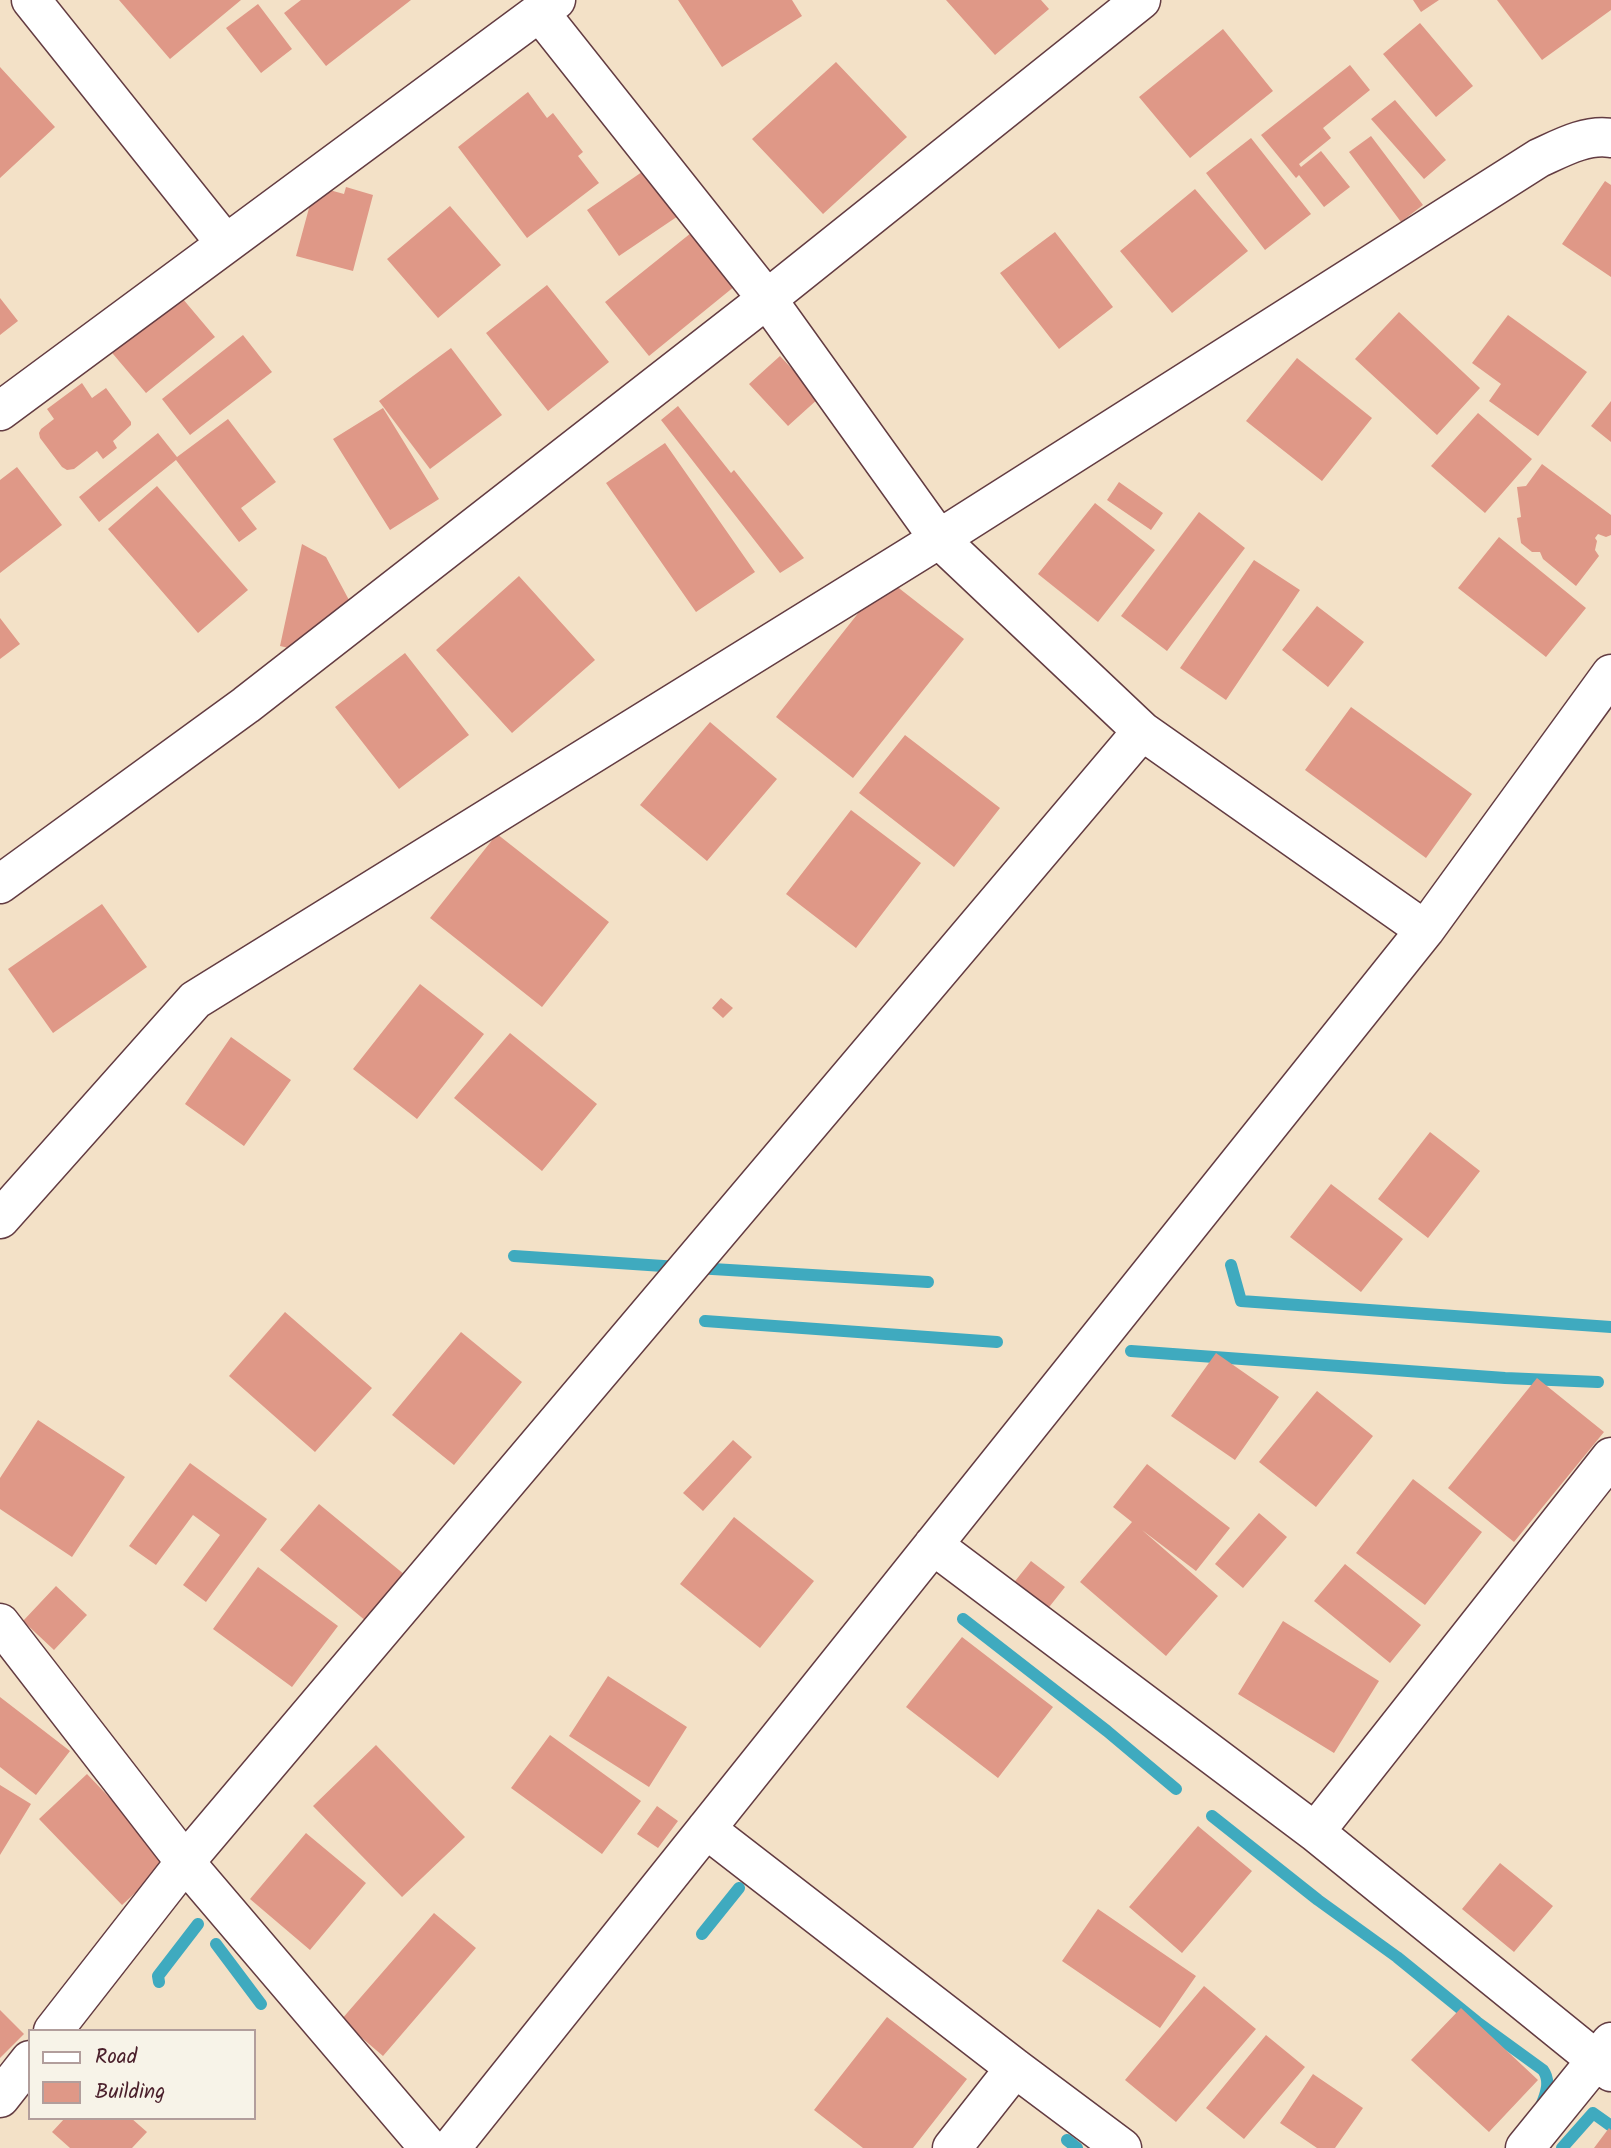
<!DOCTYPE html>
<html>
<head>
<meta charset="utf-8">
<style>
	body { margin:0 }
	#map { position:relative; width:1611px; height:2148px; overflow:hidden; background:#f3e1c7; font-family:Kalam,sans-serif }
	canvas { display:block }
	.legend { position:absolute; left:28px; top:2029px; width:228px; height:91px; box-sizing:border-box; background:#f7f3e8; border:2px solid #b29e9c; margin:0; padding:9px 12px; list-style:none; font-size:21px; color:#4a1f2b }
	.legend li { display:flex; align-items:center; gap:14px; height:35px }
	.legend b { width:35px; border:2px solid #b29e9c }
</style>
</head>
<body>
<div id="map">
<canvas width="1611" height="2148"></canvas>
<ul class="legend">
<li><b style="height:9px;background:#fff"></b>Road</li>
<li><b style="height:19px;background:#df9887"></b>Building</li>
</ul>
</div>
<script>
const ctx = document.querySelector('canvas').getContext('2d');
ctx.lineJoin = 'round';
function trace(path, color, width, dash) { ctx.strokeStyle = color; ctx.lineWidth = width; ctx.lineCap = dash ? 'butt' : 'round'; ctx.setLineDash(dash || []); ctx.stroke(path); }
function fillPath(path, color) { ctx.fillStyle = color; ctx.fill(path, 'evenodd'); }
const stream = new Path2D(`
	M514,1256l164,11
	M1231,1265l10,36 370,26
	M696,1268l232,14
	M705,1321l292,21
	M1131,1351l374,27 93,4
	M963,1619l144,112 69,58
	M1212,1816l106,84 79,57 80,65 66,48c8,11 3,24 -2,36
	M702,1934l37,-46
	M216,1944l45,60
	M159,1982l-1,-6 40,-52
	M1067,2140l10,8
	M1562,2148l31,-35 18,13`);
const building = new Path2D(`
	M119,0h122l-71,59z
	M301,0h110l-85,66 -42,-53z
	M678,0h114l10,16 -80,51z
	M946,0h95l8,9 -54,46z
	M1413,0h26l-18,12z
	M1497,0h114v10l-69,50z
	M258,4l34,45 -31,24 -35,-45z
	M1420,23l53,63 -37,31 -53,-63z
	M1223,29l50,62 -83,67 -51,-61z
	M836,62l71,75 -84,77 -71,-75z
	M1350,65l20,25 -47,38 8,10 -32,26 2,3 20,-16 29,36 -26,20 -25,-32 -3,3 -35,-43z
	M0,67l55,60 -55,51z
	M528,92l19,26 6,-5 30,39 -5,4 21,27 -72,55 -69,-91z
	M1395,100l51,60 -22,19 -53,-60z
	M1371,136l52,69 -22,17 -52,-70z
	M1251,138l60,76 -46,36 -59,-77z
	M652,165l32,47 -65,44 -32,-46z
	M1605,181l6,4v92l-49,-33z
	M315,186l29,8 2,-7 27,8 -20,76 -57,-15z
	M1195,189l53,62 -76,62 -52,-62z
	M450,206l51,59 -63,53 -51,-59z
	M1055,232l58,75 -54,42 -59,-76z
	M691,233l44,53 -86,70 -44,-54z
	M547,285l62,77 -61,49 -62,-78z
	M177,292l38,45 -69,56 -38,-45z
	M0,298l18,23 -18,14z
	M1399,312l81,76 -43,47 -82,-76z
	M1508,315l79,57 -49,64 -49,-35 12,-17 -29,-21z
	M243,335l29,37 -82,63 -28,-36z
	M451,348l51,67 -72,54 -51,-68z
	M780,356l39,42 -31,28 -39,-42z
	M1297,358l75,60 -50,63 -76,-60z
	M82,383l10,15 14,-10 25,34v3l-18,16 4,7 -14,11 -6,-8 -23,18 -7,1 -5,-3 -22,-29 -1,-5 2,-4 13,-10 -7,-10z
	M1611,401v41l-20,-16z
	M678,406l53,67 3,-3 70,88 -24,15 -119,-153z
	M383,408l56,91 -49,31 -57,-91z
	M1478,413l54,46 -47,54 -54,-47z
	M228,419l48,63 -35,26 16,21 -18,13 -63,-82 -77,62 -20,-25 79,-64 19,24z
	M665,443l90,129 -59,40 -90,-129z
	M1542,464l69,51v20l-5,2 -8,-3 -3,4 2,3 -2,9 4,6 -23,30 -33,-27 -3,-7h-8l-11,-9 -4,-25 4,-1 -4,-30 9,-1z
	M17,467l45,58 -62,48v-93z
	M1119,482l44,31 -12,17 -44,-30z
	M157,486l91,104 -50,43 -90,-104z
	M1095,503l60,47 -57,72 -60,-48z
	M1199,512l46,36 -78,103 -46,-35z
	M1499,537l87,71 -40,49 -88,-69z
	M302,544l24,13 23,43 -56,49 -13,-3z
	M1254,560l46,30 -74,110 -46,-32z
	M519,576l76,84 -83,73 -76,-83z
	M886,578l78,61 -111,139 -77,-61z
	M1317,606l47,36 -36,45 -46,-37z
	M0,618l20,26 -20,15z
	M405,653l64,82 -70,54 -64,-82z
	M1351,707l121,87 -46,64 -121,-88z
	M710,722l67,57 -70,82 -67,-56z
	M905,735l95,73 -46,59 -95,-74z
	M851,810l70,53 -65,85 -70,-54z
	M497,834l112,88 -67,85 -112,-89z
	M102,904l45,63 -94,66 -45,-64z
	M420,984l64,50 -67,85 -64,-50z
	M721,998l12,10 -10,10 -11,-10z
	M510,1033l87,71 -55,67 -88,-73z
	M231,1037l60,43 -47,66 -59,-42z
	M1430,1132l50,39 -52,67 -50,-39z
	M1331,1184l72,55 -42,53 -71,-55z
	M285,1312l87,76 -57,64 -86,-76z
	M461,1332l61,50 -68,83 -62,-50z
	M1216,1353l63,44 -44,63 -64,-44z
	M1537,1378l67,54 -90,110 -66,-54z
	M1317,1391l56,45 -57,71 -57,-45z
	M38,1420l87,57 -53,80 -72,-48v-31z
	M733,1440l19,17 -49,54 -20,-18z
	M190,1463l77,56 -61,83 -23,-17 37,-50 -27,-20 -37,50 -27,-19z
	M1147,1464l83,64 -34,43 -54,-41 76,66 -52,60 -86,-74 52,-60 -19,-15z
	M1413,1479l69,53 -57,73 -69,-52z
	M319,1504l86,71 -39,46 -86,-71z
	M1259,1513l28,24 -44,51 -28,-24z
	M734,1517l80,64 -54,67 -80,-64z
	M1031,1561l34,26 -19,24 -34,-26z
	M1345,1564l76,61 -31,38 -76,-62z
	M258,1567l80,59 -46,61 -79,-58z
	M56,1586l31,29 -33,35 -31,-29z
	M1283,1621l96,60 -45,72 -96,-59z
	M962,1637l91,70 -55,71 -92,-71z
	M608,1676l79,51 -38,60 -80,-51z
	M0,1697l70,54 -34,44 -36,-28z
	M550,1735l91,66 -39,53 -91,-66z
	M376,1745l89,92 -63,60 -89,-91z
	M87,1774l83,87 -48,44 -83,-86z
	M0,1785l31,19 -31,51z
	M657,1806l21,15 -20,27 -21,-14z
	M1198,1826l54,45 -70,82 -53,-46z
	M306,1833l60,50 -56,67 -60,-51z
	M1500,1863l53,43 -39,46 -52,-43z
	M1098,1909l98,67 -36,52 -98,-67z
	M434,1913l42,35 -93,108 -42,-36z
	M1204,1986l52,43 -80,93 -51,-42z
	M1461,2008l77,72 -49,52 -78,-72z
	M0,2010l24,24 -24,24z
	M887,2017l80,62 -54,69h-50l-49,-38z
	M1266,2035l39,32 -61,72 -38,-31z
	M1313,2074l50,34 -28,40h-18l-37,-25z
	M65,2118h66l16,14 -15,16h-62l-18,-16z
	M1609,2128l2,2v18h-17z`);
const minor = new Path2D(`
	M31,0l195,244
	M540,13l227,286 172,240 203,192 283,199
	M0,411l556,-411
	M0,884l246,-179 521,-406 374,-299
	M0,1219l195,-219 744,-461 600,-381c22,-10 47,-24 72,-20
	M933,1545l382,287 296,240
	M0,1623l185,239 244,286
	M706,1829l309,239 107,80
	M1315,1832l296,-375
	M53,2031l132,-169 957,-1131
	M0,2098l30,-38
	M451,2148l974,-1218 186,-256
	M952,2148l63,-80
	M1525,2148l86,-106`);
trace(stream, '#3faabf', 12);
fillPath(building, '#df9887');
trace(minor, '#633c42', 41);
trace(minor, '#fff', 38);
</script>
</body>
</html>
